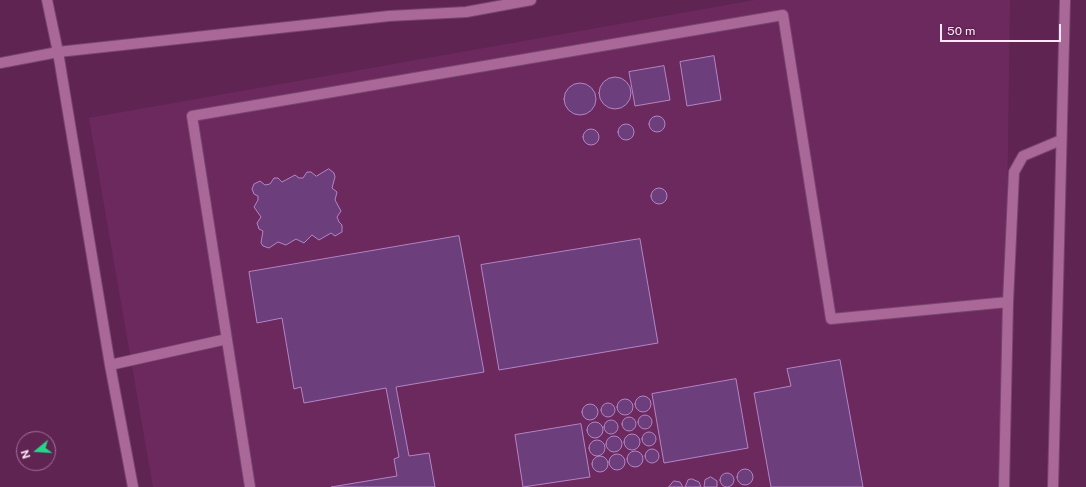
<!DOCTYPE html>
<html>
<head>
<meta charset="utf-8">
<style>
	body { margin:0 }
	#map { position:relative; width:1086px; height:487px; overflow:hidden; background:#602453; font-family:"Public Sans",sans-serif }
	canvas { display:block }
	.north { position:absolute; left:16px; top:431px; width:40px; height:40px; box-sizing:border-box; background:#602453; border:1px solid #a07295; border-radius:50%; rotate:252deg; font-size:11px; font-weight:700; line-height:16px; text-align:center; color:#ffe8f8 }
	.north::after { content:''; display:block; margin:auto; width:14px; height:18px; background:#20d887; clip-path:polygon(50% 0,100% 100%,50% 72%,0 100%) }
	.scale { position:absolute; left:940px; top:24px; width:121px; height:18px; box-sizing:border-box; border:2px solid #ffe8f8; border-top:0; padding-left:5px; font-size:12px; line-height:14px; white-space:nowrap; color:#ffe8f8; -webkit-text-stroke:3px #602453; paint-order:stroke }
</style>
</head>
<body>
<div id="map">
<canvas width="1086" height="487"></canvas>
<div class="north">N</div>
<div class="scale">50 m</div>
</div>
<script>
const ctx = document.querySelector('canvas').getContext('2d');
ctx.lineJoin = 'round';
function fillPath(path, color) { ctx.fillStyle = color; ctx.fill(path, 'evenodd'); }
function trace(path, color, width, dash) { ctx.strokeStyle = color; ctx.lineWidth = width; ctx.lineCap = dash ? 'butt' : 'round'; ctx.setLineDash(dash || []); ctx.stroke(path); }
const built = new Path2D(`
	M755,0h255l-7,487h-850l-64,-369z`);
const building = new Path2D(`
	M714,56l7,44 -34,6 -7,-44z
	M664,66l6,34 -35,6 -6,-34z
	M599 93a16 16 0 1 1 32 0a16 16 0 1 1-32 0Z
	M564 99a16 16 0 1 1 32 0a16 16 0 1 1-32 0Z
	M649 124a8 8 0 1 1 16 0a8 8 0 1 1-16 0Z
	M618 132a8 8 0 1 1 16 0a8 8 0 1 1-16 0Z
	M583 137a8 8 0 1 1 16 0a8 8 0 1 1-16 0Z
	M329,169l5,4 1,4 -3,11 5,4 -2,8 6,11 -4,6 2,5 3,3v7l-7,4 -4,-3 -12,7 -7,-5 -8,8 -8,-4 -10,6 -8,-3 -9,6 -6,-2 -2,-3 2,-12 -4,-2 -2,-6 4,-6 -7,-10 4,-7v-4l-4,-2 -2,-5 2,-5 6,-3 5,4 5,-1 4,-6h4l4,4 13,-7 4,3h4l4,-6h4l5,4z
	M651 196a8 8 0 1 1 16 0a8 8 0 1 1-16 0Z
	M459,236l25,136 -88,15 13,69 20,-3 6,34h-104l66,-11 -3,-17 5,-2 -13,-69 -82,15 -3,-16 -7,2 -12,-71 -25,5 -8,-51z
	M640,239l18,104 -159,27 -18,-105z
	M840,360l23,127h-92l-17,-94 37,-7 -4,-17z
	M736,379l12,69 -84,15 -12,-69z
	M635 404a8 8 0 1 1 16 0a8 8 0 1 1-16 0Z
	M617 407a8 8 0 1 1 16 0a8 8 0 1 1-16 0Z
	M601 410a7 7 0 1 1 14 0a7 7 0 1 1-14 0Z
	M582 412a8 8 0 1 1 16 0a8 8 0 1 1-16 0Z
	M638 422a7 7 0 1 1 14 0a7 7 0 1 1-14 0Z
	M622 424a7 7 0 1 1 14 0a7 7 0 1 1-14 0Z
	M604 427a7 7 0 1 1 14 0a7 7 0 1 1-14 0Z
	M587 430a8 8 0 1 1 16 0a8 8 0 1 1-16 0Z
	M581,424l9,53 -67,10 -8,-52z
	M642 439a7 7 0 1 1 14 0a7 7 0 1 1-14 0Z
	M624 442a8 8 0 1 1 16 0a8 8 0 1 1-16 0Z
	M606 444a8 8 0 1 1 16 0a8 8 0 1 1-16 0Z
	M589 448a8 8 0 1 1 16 0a8 8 0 1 1-16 0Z
	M645 456a7 7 0 1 1 14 0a7 7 0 1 1-14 0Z
	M627 459a8 8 0 1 1 16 0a8 8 0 1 1-16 0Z
	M609 462a8 8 0 1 1 16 0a8 8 0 1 1-16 0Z
	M592 464a8 8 0 1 1 16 0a8 8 0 1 1-16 0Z
	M737 477a8 8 0 1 1 16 0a8 8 0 1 1-16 0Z
	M720 480a7 7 0 1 1 14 0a7 7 0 1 1-14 0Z
	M711,477l6,4v6h-13l1,-7z
	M692,479l7,3 2,5h-16l3,-7z
	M674,481l6,1 3,5h-14z`);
const minor = new Path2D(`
	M47,0l11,52 52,313 23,122
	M0,63l58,-11 331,-36 77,-4 65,-12
	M110,365l117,-26
	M250,487l-58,-371 591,-101 48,304 177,-17
	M1004,487l4,-185 6,-130 9,-16 38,-16
	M1053,487l12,-487`);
fillPath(built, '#6c295e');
fillPath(building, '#6c3e7c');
trace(building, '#b484c5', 1);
trace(minor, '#77456e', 12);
trace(minor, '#aa6899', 10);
</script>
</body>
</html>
